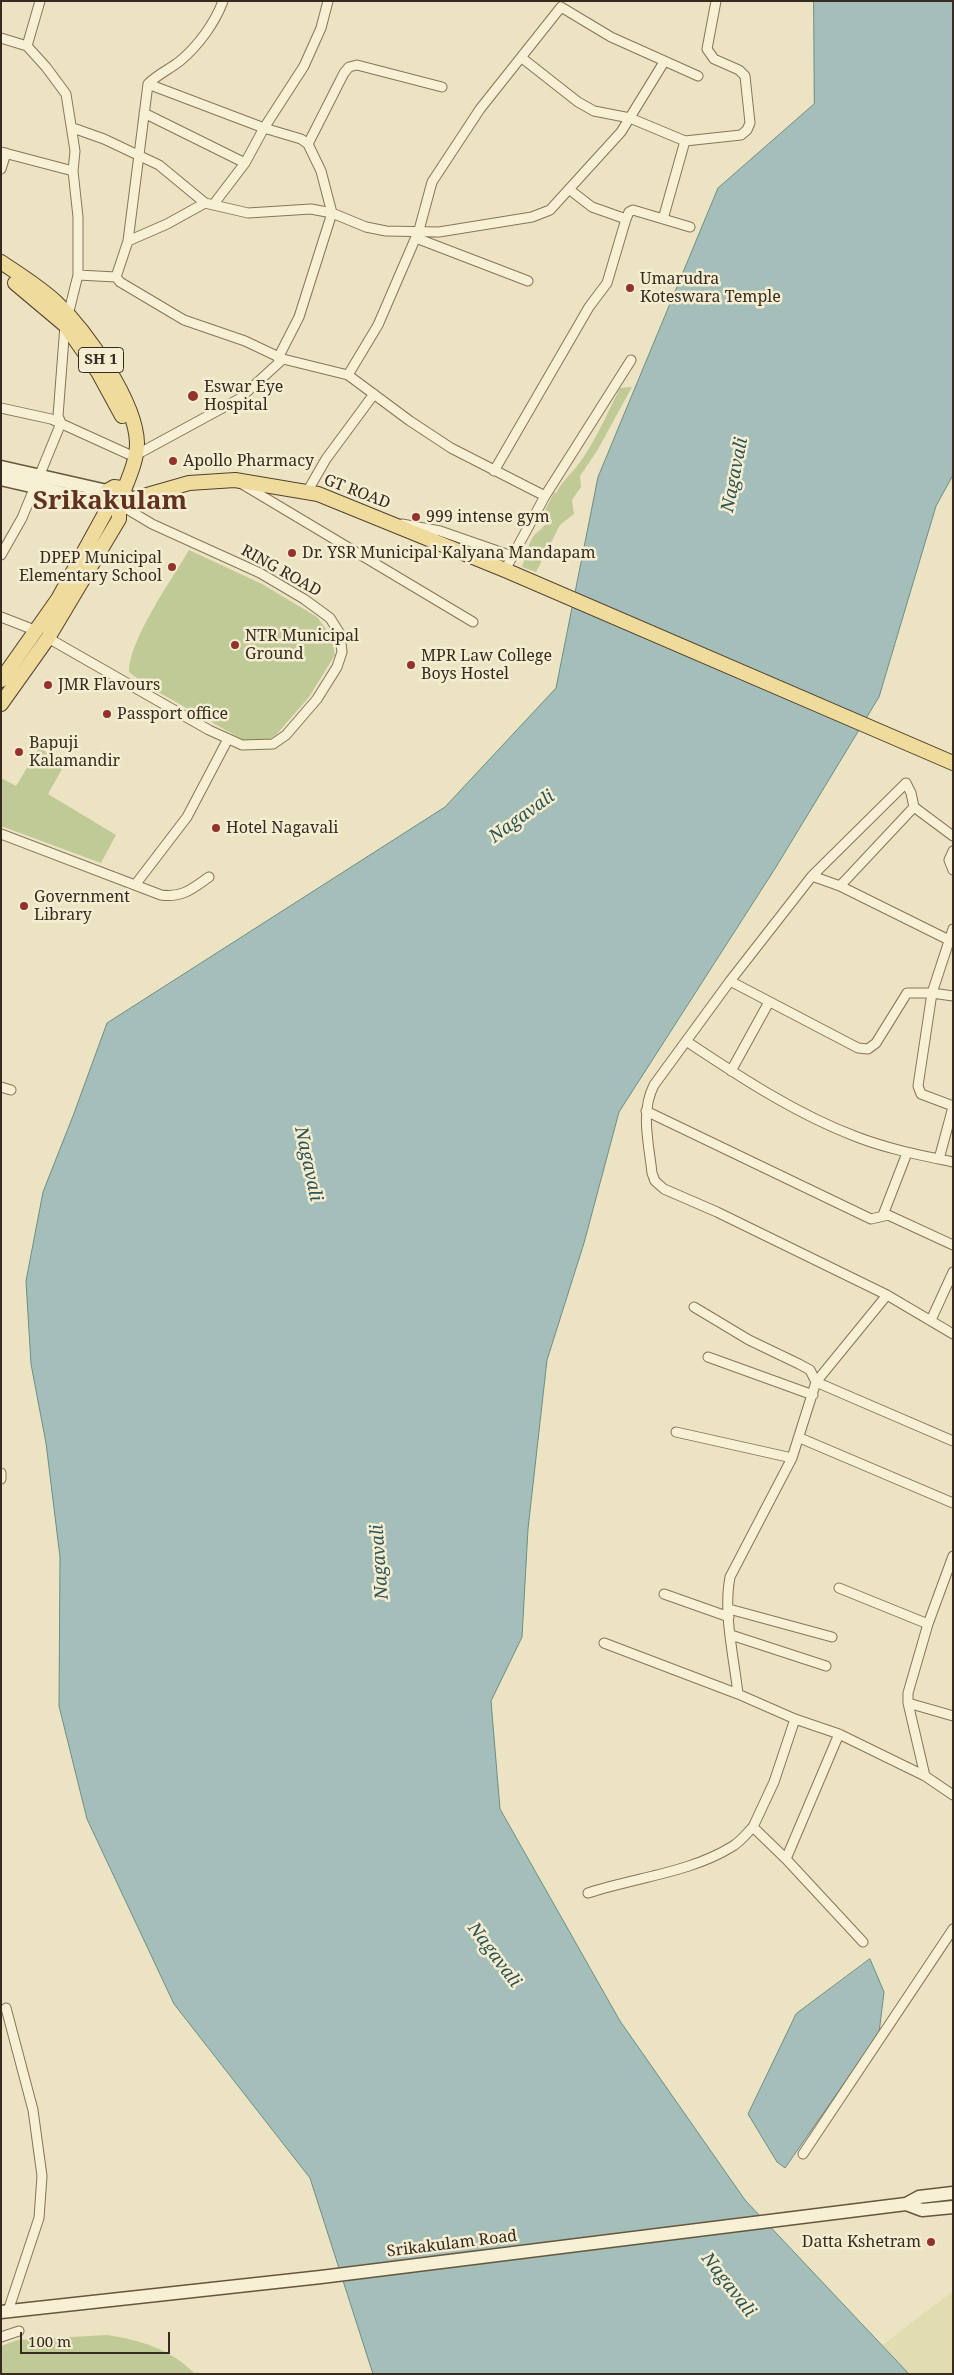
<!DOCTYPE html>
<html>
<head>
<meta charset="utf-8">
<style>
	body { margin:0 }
	#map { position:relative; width:954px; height:2375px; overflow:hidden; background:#ece3c2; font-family:"Noto Serif",serif }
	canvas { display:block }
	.frame { position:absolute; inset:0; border:2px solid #362b1e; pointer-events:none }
	.scale { position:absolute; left:20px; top:2332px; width:150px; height:22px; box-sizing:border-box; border:2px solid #362b1e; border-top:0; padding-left:6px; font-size:15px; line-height:18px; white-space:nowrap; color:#362b1e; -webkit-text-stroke:4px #f4edd1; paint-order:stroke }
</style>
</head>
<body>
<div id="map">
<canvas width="954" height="2375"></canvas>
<div class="frame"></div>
<div class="scale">100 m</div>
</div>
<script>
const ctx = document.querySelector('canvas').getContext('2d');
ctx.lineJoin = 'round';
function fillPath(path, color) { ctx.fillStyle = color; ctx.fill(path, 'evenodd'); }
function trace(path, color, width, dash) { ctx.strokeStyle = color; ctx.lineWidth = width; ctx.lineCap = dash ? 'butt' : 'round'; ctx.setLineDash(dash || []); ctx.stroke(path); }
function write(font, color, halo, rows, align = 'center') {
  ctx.font = font + ' "Noto Serif",serif'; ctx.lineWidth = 5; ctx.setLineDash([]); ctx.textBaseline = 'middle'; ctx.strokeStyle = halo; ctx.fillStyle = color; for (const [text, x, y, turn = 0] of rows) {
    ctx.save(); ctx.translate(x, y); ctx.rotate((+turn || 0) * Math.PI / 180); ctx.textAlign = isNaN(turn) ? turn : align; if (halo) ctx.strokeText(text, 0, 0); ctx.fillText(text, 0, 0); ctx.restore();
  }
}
const farmland = new Path2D(`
	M953,2291v83h-44l-27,-29z`);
const green = new Path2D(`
	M632,387l-35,64 -17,25 1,11 -9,13 2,14 -14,11 -24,47 -14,-5c3,-9 5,-19 9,-27 7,-12 20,-12 14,-30l9,-17h2c7,-12 9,-13 17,-22 19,-22 34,-57 47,-83z
	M189,550l73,34 55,33 14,19 4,19 -26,42 -33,38 -11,7 -20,-1 -101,-57 -15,-12c0,-32 43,-93 60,-122z
	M39,748l27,14 -18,32 68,41 -15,28 -100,-37v-48l15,8z
	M107,2335c33,5 64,14 88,39h-194v-28l17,-6z`);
const water = new Path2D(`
	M814,1h139v474l-17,31 -57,191 -103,170 -157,245 -35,131 -37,117 -19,169 -6,108 -31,64 9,108 120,212 125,179 164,174h-536l-63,-196 -136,-174 -87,-185 -28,-113 1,-149 -14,-114 -15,-79 -5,-83 17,-89 30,-76 34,-93 338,-216 111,-119 42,-211 120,-289 96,-84z
	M870,1959l14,33 -5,41 -94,135 -8,-6 -29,-48 48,-100z`);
const street = new Path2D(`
	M1,38l26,8 19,21 20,27 9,57 -2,20 5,46v58l-10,40
	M27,46l13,-45
	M522,58l56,44 16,9 36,7 55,23 56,-6 6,-5 3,-7 -5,-47 -6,-6 -25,-11 -7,-10 9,-48
	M148,84c10,-10 22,-15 32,-23 18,-15 35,-38 43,-60
	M144,113l101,50
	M73,128l31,11 55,26 46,38
	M308,144l36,-71 5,-6 8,-2 85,22
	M1,152l72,19
	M1,169l5,-16
	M570,190l22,17 34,12 3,-7 4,-2 57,17
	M213,205l32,-42 19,-35 40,-62 17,-38 7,-27
	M663,219l22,-78
	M416,238l112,43
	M128,241l39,-17 38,-21 43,10 63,-4 21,4 -33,104 -21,41
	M78,275l38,2 4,5 64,38 61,21 38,18 65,16 62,46 41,27 94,48
	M116,277l12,-36 20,-157 116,44 37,11 7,5 13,27 11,42 34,14 20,4 53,1 93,-15 18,-7 71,-78 43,-70
	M348,375l30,-50 41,-95 13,-48 48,-73 81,-102 50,30 87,39
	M1,408l50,11 77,35
	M136,455l103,-56 44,-40
	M494,471l95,-164 18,-24 19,-64
	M242,484l231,138
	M307,492l19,-33 48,-65
	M402,524l38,7 72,25
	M1,555l21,-37 39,-95 -3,-7 7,-91
	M505,570l40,-74 86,-136
	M1,617l36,14
	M48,638l161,92 33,15 31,-1 13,-9 31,-36 20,-32 5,-15 -2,-18 -10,-16 -26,-19 -44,-26 -108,-49 -30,-18
	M1,834l160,61c21,3 31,-6 48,-18
	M953,836l-39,-29 -3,-14 -5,-10 -94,93 28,10 113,56
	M953,851l-4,9 4,10
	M812,876l-82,105 -76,104c-14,27 -5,59 -2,88l3,8 9,8 53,23 170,83 66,39
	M135,885l52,-68 41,-78
	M840,886l74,-79
	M953,929l-21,64 -14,93 3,8 32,12
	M730,981l128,67 10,1 8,-6 31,-50h25l21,3
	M686,1041c54,36 110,73 171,96 31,12 63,18 96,25
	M731,1071l38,-69
	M1,1087l10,3
	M646,1111l225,108 17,-4 65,30
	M939,1159l14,-52
	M883,1215l24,-62
	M694,1307l55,33 50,24 11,6 6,12 137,59
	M931,1320l22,-48
	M708,1357l105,38
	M676,1432l116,26
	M800,1438l153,65
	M1,1473v6
	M953,1556l-25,68 -20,69v10l17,73 28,19
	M839,1588l89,36
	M664,1594l65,23
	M729,1609l103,28
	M731,1635l95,31
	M604,1643l134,51 57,25 44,15 86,42
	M738,1694c-4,-37 -15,-80 -8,-117l62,-119 24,-76 71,-87
	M908,1703l45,13
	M839,1734l-53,125 77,83
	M753,1827l21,-45 21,-63
	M588,1893c48,-16 102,-20 145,-47 8,-5 14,-13 20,-19l33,32
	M6,2008l27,102 9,66 -3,42 -31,93
	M803,2154l150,-225
	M1,2337l18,-6`);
const secondary = new Path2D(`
	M1,467l106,24
	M1,479l82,19 23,3
	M906,2204l16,6 31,-3
	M1,2312l320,-35 585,-73 13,-7 34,-4`);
const primary = new Path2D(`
	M1,262c19,13 39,25 56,41 29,28 79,98 80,140 0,16 -7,32 -13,47
	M15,283l50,42 33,47 24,44
	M126,501l63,-18 46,-3 83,14 187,76 448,193
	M1,680l57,-81 51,-93
	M1,704l47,-66 71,-119v-11l8,-11 -6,-9 -7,-1 -7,4 -1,10 3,5 10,2`);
const markers = [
	[630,288,5,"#92332c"],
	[193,396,6,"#92332c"],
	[173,461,5,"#92332c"],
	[416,517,5,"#92332c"],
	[292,553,5,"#92332c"],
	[172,567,5,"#92332c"],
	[235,645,5,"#92332c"],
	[411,665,5,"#92332c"],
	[48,685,5,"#92332c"],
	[107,714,5,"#92332c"],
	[19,752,5,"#92332c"],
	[216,828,5,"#92332c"],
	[24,906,5,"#92332c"],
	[931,2242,5,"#92332c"]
];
const shields = [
	[101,360,45]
];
const shieldNames = [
	["SH 1",101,360]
];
const poiNames = [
	["Umarudra",640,279],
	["Koteswara Temple",640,297],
	["Eswar Eye",204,387],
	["Hospital",204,405],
	["Apollo Pharmacy",183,461],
	["999 intense gym",426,517],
	["Dr. YSR Municipal Kalyana Mandapam",302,553],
	["DPEP Municipal",162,558,"right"],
	["Elementary School",162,576,"right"],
	["NTR Municipal",245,636],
	["Ground",245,654],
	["MPR Law College",421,656],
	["Boys Hostel",421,674],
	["JMR Flavours",58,685],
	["Passport office",117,714],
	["Bapuji",29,743],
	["Kalamandir",29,761],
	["Hotel Nagavali",226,828],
	["Government",34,897],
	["Library",34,915],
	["Datta Kshetram",921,2242,"right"]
];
const streetNames = [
	["GT ROAD",357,492,21],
	["RING ROAD",281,571,29],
	["Srikakulam Road",452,2244,-7]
];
const waterNames = [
	["Nagavali",735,475,-79],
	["Nagavali",522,817,-36],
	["Nagavali",308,1164,78],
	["Nagavali",380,1562,-94],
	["Nagavali",494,1955,53],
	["Nagavali",728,2285,52]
];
const townNames = [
	["Srikakulam",110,502]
];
fillPath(farmland, '#e2ddb0');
fillPath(green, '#c0ca97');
fillPath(water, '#a4bfb9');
trace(water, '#6c8d87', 1);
trace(street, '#86755a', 11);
trace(secondary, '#67563d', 15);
trace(primary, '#53422e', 16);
trace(street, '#f7f0d5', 9);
trace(secondary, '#f7f0d5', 12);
trace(primary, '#efdb9b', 14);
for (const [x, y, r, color] of markers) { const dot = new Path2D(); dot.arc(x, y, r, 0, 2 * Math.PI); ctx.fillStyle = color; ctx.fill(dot); trace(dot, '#f4edd1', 2); }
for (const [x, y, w] of shields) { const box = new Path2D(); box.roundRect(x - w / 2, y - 12.5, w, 25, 4); ctx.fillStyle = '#f4edd1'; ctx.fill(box); trace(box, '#362b1e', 1); }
write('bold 15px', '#362b1e', null, shieldNames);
write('16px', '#362b1e', '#f4edd1', poiNames, 'left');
write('16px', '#362b1e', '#f4edd1', streetNames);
write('italic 18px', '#2d5555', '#f4edd1', waterNames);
write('bold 26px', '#61321f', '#f4edd1', townNames);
</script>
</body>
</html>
